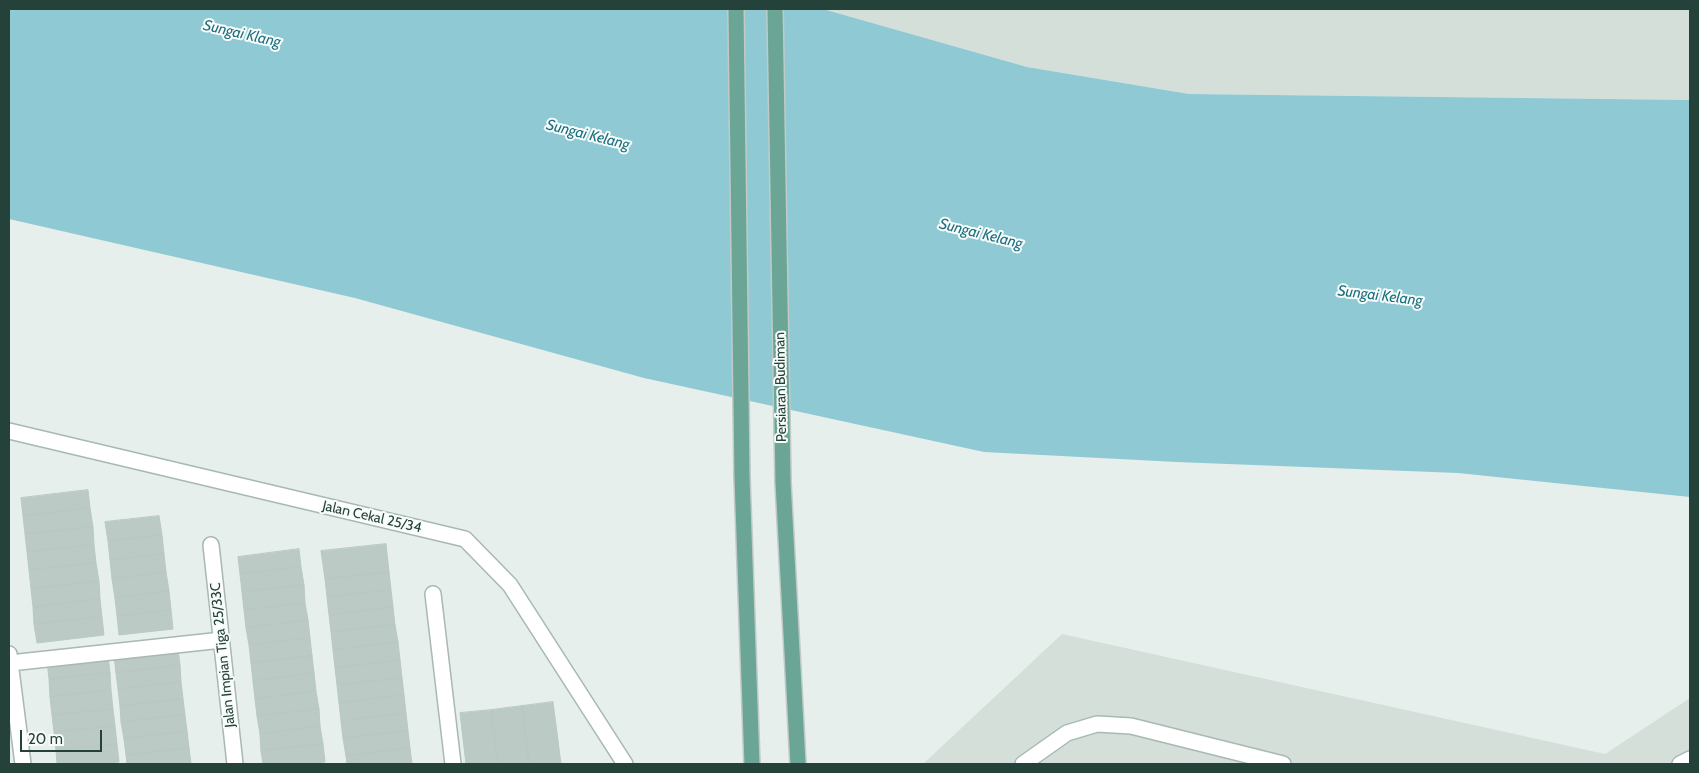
<!DOCTYPE html>
<html>
<head>
<meta charset="utf-8">
<style>
	body { margin:0 }
	#map { position:relative; width:1699px; height:773px; overflow:hidden; background:#e6efeb; font-family:Cabin,sans-serif }
	canvas { display:block }
	.frame { position:absolute; inset:0; border:10px solid #24423a; pointer-events:none }
	.scale { position:absolute; left:20px; top:730px; width:82px; height:22px; box-sizing:border-box; border:2px solid #24423a; border-top:0; padding-left:6px; font-size:15px; line-height:18px; white-space:nowrap; color:#24423a; -webkit-text-stroke:4px #f7fbf9; paint-order:stroke }
</style>
</head>
<body>
<div id="map">
<canvas width="1699" height="773"></canvas>
<div class="frame"></div>
<div class="scale">20 m</div>
</div>
<script>
const ctx = document.querySelector('canvas').getContext('2d');
ctx.lineJoin = 'round';
function fillPath(path, color) { ctx.fillStyle = color; ctx.fill(path, 'evenodd'); }
function trace(path, color, width, dash) { ctx.strokeStyle = color; ctx.lineWidth = width; ctx.lineCap = dash ? 'butt' : 'round'; ctx.setLineDash(dash || []); ctx.stroke(path); }
function write(font, color, halo, rows, align = 'center') {
  ctx.font = font + ' Cabin,sans-serif'; ctx.lineWidth = 4; ctx.setLineDash([]); ctx.textBaseline = 'middle'; ctx.strokeStyle = halo; ctx.fillStyle = color; for (const [text, x, y, turn = 0] of rows) {
    ctx.save(); ctx.translate(x, y); ctx.rotate((+turn || 0) * Math.PI / 180); ctx.textAlign = isNaN(turn) ? turn : align; if (halo) ctx.strokeText(text, 0, 0); ctx.fillText(text, 0, 0); ctx.restore();
  }
}
const built = new Path2D(`
	M823,9h867v91l-501,-6 -162,-27z
	M1062,634l543,120 85,-56v66h-767z`);
const water = new Path2D(`
	M9,9h814l204,58 162,27 501,6v397l-232,-24 -281,-11 -193,-10 -340,-74 -289,-80 -346,-79z`);
const building = new Path2D(`
	M88,490l2,18 -67,8 -2,-18z
	M90,508l3,19 -68,7 -2,-18z
	M159,516l3,19 -54,6 -3,-19z
	M93,527l1,18 -67,7 -2,-18z
	M162,535l2,19 -54,6 -2,-19z
	M386,544l3,28 -64,7 -4,-28z
	M94,545l2,18 -67,7 -2,-18z
	M299,549l2,18 -61,7 -2,-17z
	M164,554l2,18 -54,7 -2,-19z
	M96,563l3,18 -68,8 -2,-19z
	M301,567l3,18 -62,7 -2,-18z
	M166,572l3,19 -54,7 -3,-19z
	M389,572l2,18 -64,7 -2,-18z
	M99,581l1,18 -67,8 -2,-18z
	M304,585l1,18 -61,7 -2,-18z
	M391,590l2,17 -64,8 -2,-18z
	M169,591l2,19 -54,6 -2,-18z
	M100,599l2,18 -68,7 -1,-17z
	M305,603l3,17 -62,8 -2,-18z
	M393,607l2,18 -64,7 -2,-17z
	M171,610l2,19 -54,6 -2,-19z
	M102,617l2,18 -67,8 -3,-19z
	M308,620l2,18 -61,7 -3,-17z
	M395,625l3,17 -65,8 -2,-18z
	M310,638l2,18 -61,7 -2,-18z
	M398,642l2,18 -65,8 -2,-18z
	M178,649l2,16 -64,8 -2,-17z
	M108,655l2,18 -61,6 -2,-18z
	M312,656l2,17 -61,8 -2,-18z
	M400,660l2,18 -65,7 -2,-17z
	M180,665l1,17 -63,7 -2,-16z
	M110,673l1,17 -61,7 -1,-18z
	M314,673l2,18 -61,8 -2,-18z
	M402,678l2,17 -65,8 -2,-18z
	M181,682l2,17 -63,7 -2,-17z
	M111,690l2,19 -61,6 -2,-18z
	M316,691l3,18 -62,7 -2,-17z
	M404,695l2,18 -65,8 -2,-18z
	M183,699l2,16 -64,7 -1,-16z
	M553,702l8,62h-32l-7,-58z
	M522,706l7,58h-31l-7,-54z
	M113,709l2,17 -61,6 -2,-17z
	M319,709l1,17 -60,8 -3,-18z
	M491,710l7,54h-32l-6,-51z
	M406,713l2,18 -65,7 -2,-17z
	M185,715l2,16 -63,8 -3,-17z
	M115,726l2,18 -61,6 -2,-18z
	M320,726l3,18 -62,7 -1,-17z
	M187,731l2,17 -63,7 -2,-16z
	M408,731l2,17 -64,8 -3,-18z
	M117,744l2,18 -19,2h-43l-1,-14z
	M323,744l2,18 -19,2h-43l-2,-13z
	M189,748l2,16h-64l-1,-9z
	M410,748l2,16h-65l-1,-8z`);
const minor = new Path2D(`
	M9,431l456,108 45,46 115,179
	M211,545l24,219
	M433,594l20,170
	M9,654l14,110
	M10,663l212,-23
	M1023,764l44,-31 30,-9 34,2 152,38
	M1680,764l10,-5`);
const major = new Path2D(`
	M736,9l6,468 10,287
	M775,9l8,473 15,282`);
const streetNames = [
	["Persiaran Budiman",781,387,-91],
	["Jalan Cekal 25/34",372,517,13],
	["Jalan Impian Tiga 25/33C",223,655,-96]
];
const waterNames = [
	["Sungai Klang",242,34,13],
	["Sungai Kelang",588,135,14],
	["Sungai Kelang",981,234,14],
	["Sungai Kelang",1380,296,7]
];
fillPath(built, '#d4dfda');
fillPath(water, '#8ec9d4');
fillPath(building, '#bbcac4');
trace(building, '#b8c9c2', 1);
trace(minor, '#a8b8b2', 18);
trace(major, '#c2cac8', 18);
trace(minor, '#fff', 15);
trace(major, '#6aa596', 15);
write('14px', '#24423a', '#f7fbf9', streetNames);
write('italic 15px', '#1c6f80', '#f7fbf9', waterNames);
</script>
</body>
</html>
